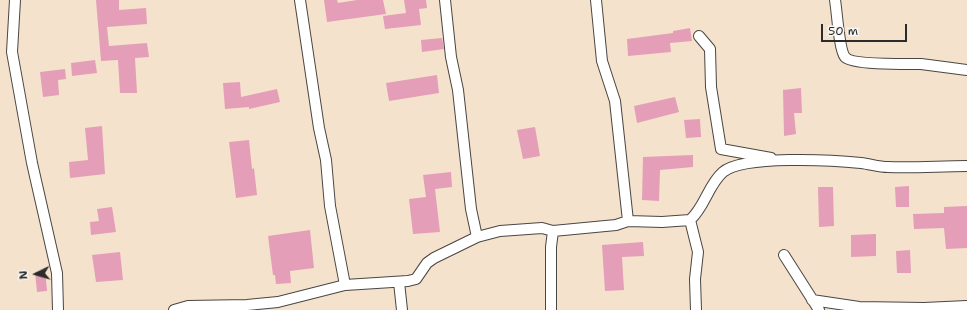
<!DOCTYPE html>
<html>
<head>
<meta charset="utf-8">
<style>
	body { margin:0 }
	#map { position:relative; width:967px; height:310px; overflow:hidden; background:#f5e2cc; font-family:"Shantell Sans",sans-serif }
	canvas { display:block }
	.north { position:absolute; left:16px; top:254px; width:40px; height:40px; -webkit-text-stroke:3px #f6f6f2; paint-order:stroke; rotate:265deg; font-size:11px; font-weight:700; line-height:16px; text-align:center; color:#2b2b2b }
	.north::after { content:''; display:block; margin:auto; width:14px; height:18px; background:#2b2b2b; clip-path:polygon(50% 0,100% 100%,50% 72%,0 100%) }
	.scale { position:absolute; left:821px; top:24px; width:86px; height:18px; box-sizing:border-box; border:2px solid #2b2b2b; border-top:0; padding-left:5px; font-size:12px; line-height:14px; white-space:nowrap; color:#2b2b2b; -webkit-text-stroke:3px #f6f6f2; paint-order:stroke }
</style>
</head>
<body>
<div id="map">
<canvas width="967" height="310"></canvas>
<div class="north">N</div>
<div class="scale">50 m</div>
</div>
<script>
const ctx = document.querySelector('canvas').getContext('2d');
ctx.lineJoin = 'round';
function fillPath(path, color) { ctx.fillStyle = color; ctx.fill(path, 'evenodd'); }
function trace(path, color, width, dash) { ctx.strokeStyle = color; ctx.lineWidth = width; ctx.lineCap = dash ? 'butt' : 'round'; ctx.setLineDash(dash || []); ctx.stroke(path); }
const building = new Path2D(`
	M96,0h23v10l27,-2 1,16 -40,3 2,19 38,-3 2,14 -14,1 2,35h-17l-2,-33 -17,1z
	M324,0h13l1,3 19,-3h26l3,14 -59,8z
	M404,0h22l1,8 -8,1 2,16 -36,4 -2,-13 23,-3z
	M690,28l2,13 -22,2 1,9 -43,4 -1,-17 46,-6v-2z
	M442,38l2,11 -22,3 -1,-12z
	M95,60l2,13 -25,3 -1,-13z
	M65,69l1,10 -8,1 1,15 -16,2 -3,-25z
	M437,75l2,18 -50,8 -3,-18z
	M240,82l1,15 36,-8 3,13 -31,7v-2l-24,2 -2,-26z
	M801,88l1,25h-8l2,21 -12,2 -1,-46z
	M675,97l4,15 -42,11 -3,-17z
	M700,119l1,18 -15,1 -2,-18z
	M102,126l3,48 -35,4 -1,-16 19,-2 -3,-32z
	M535,127l5,29 -17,3 -6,-29z
	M249,140l3,29 2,-1 3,27 -21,3 -7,-56z
	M693,155v12l-33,3 -1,31 -17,-1 1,-43z
	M451,172l1,15 -17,2 5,43 -27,2 -4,-35 17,-2 -3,-22z
	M909,186v21h-13l-1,-20z
	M818,187h15l1,39 -15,1z
	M967,206v42l-21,1 -2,-21 -30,1 -1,-15 31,-1v-6z
	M112,207l4,25 -25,3 -1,-13 9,-1 -2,-12z
	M310,230l4,38 -24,3 1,12 -15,1 -1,-9h-2l-5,-39z
	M876,234v22l-25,1v-22z
	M643,242l1,14 -22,1 2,33 -19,1 -3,-46z
	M910,250l1,23h-14l-1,-22z
	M120,252l3,28 -27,2 -4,-27z
	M45,270l2,21 -10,1 -2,-20z`);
const minor = new Path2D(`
	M15,0l-3,52 20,111 25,110 1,37
	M300,0l19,128 7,32 4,46 15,79
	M445,0l6,57 7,33 13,119 6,28
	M596,0l6,61 13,40 13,120
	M835,0c2,11 4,50 10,57 6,8 64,7 76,7 15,2 31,4 46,6
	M699,36l11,13 1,38 10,62 50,9
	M690,220l8,32 -3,27 1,31
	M784,255l35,55
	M399,282l3,28
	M812,300l47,7 65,1 43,-2
	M174,310l14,-4 59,-1 31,-3 67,-17 63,-4 8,-2 11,-16 7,-5 43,-21 23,-6 42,-3 11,3 63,-6 12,-4 34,1 28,-2c15,-13 18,-35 33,-48 20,-17 110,-12 138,-9 9,1 18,4 27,4 26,1 53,-1 79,-1
	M551,310v-63l2,-16`);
fillPath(building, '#e49eb8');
trace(minor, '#494643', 12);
trace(minor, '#fff', 10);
</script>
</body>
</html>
